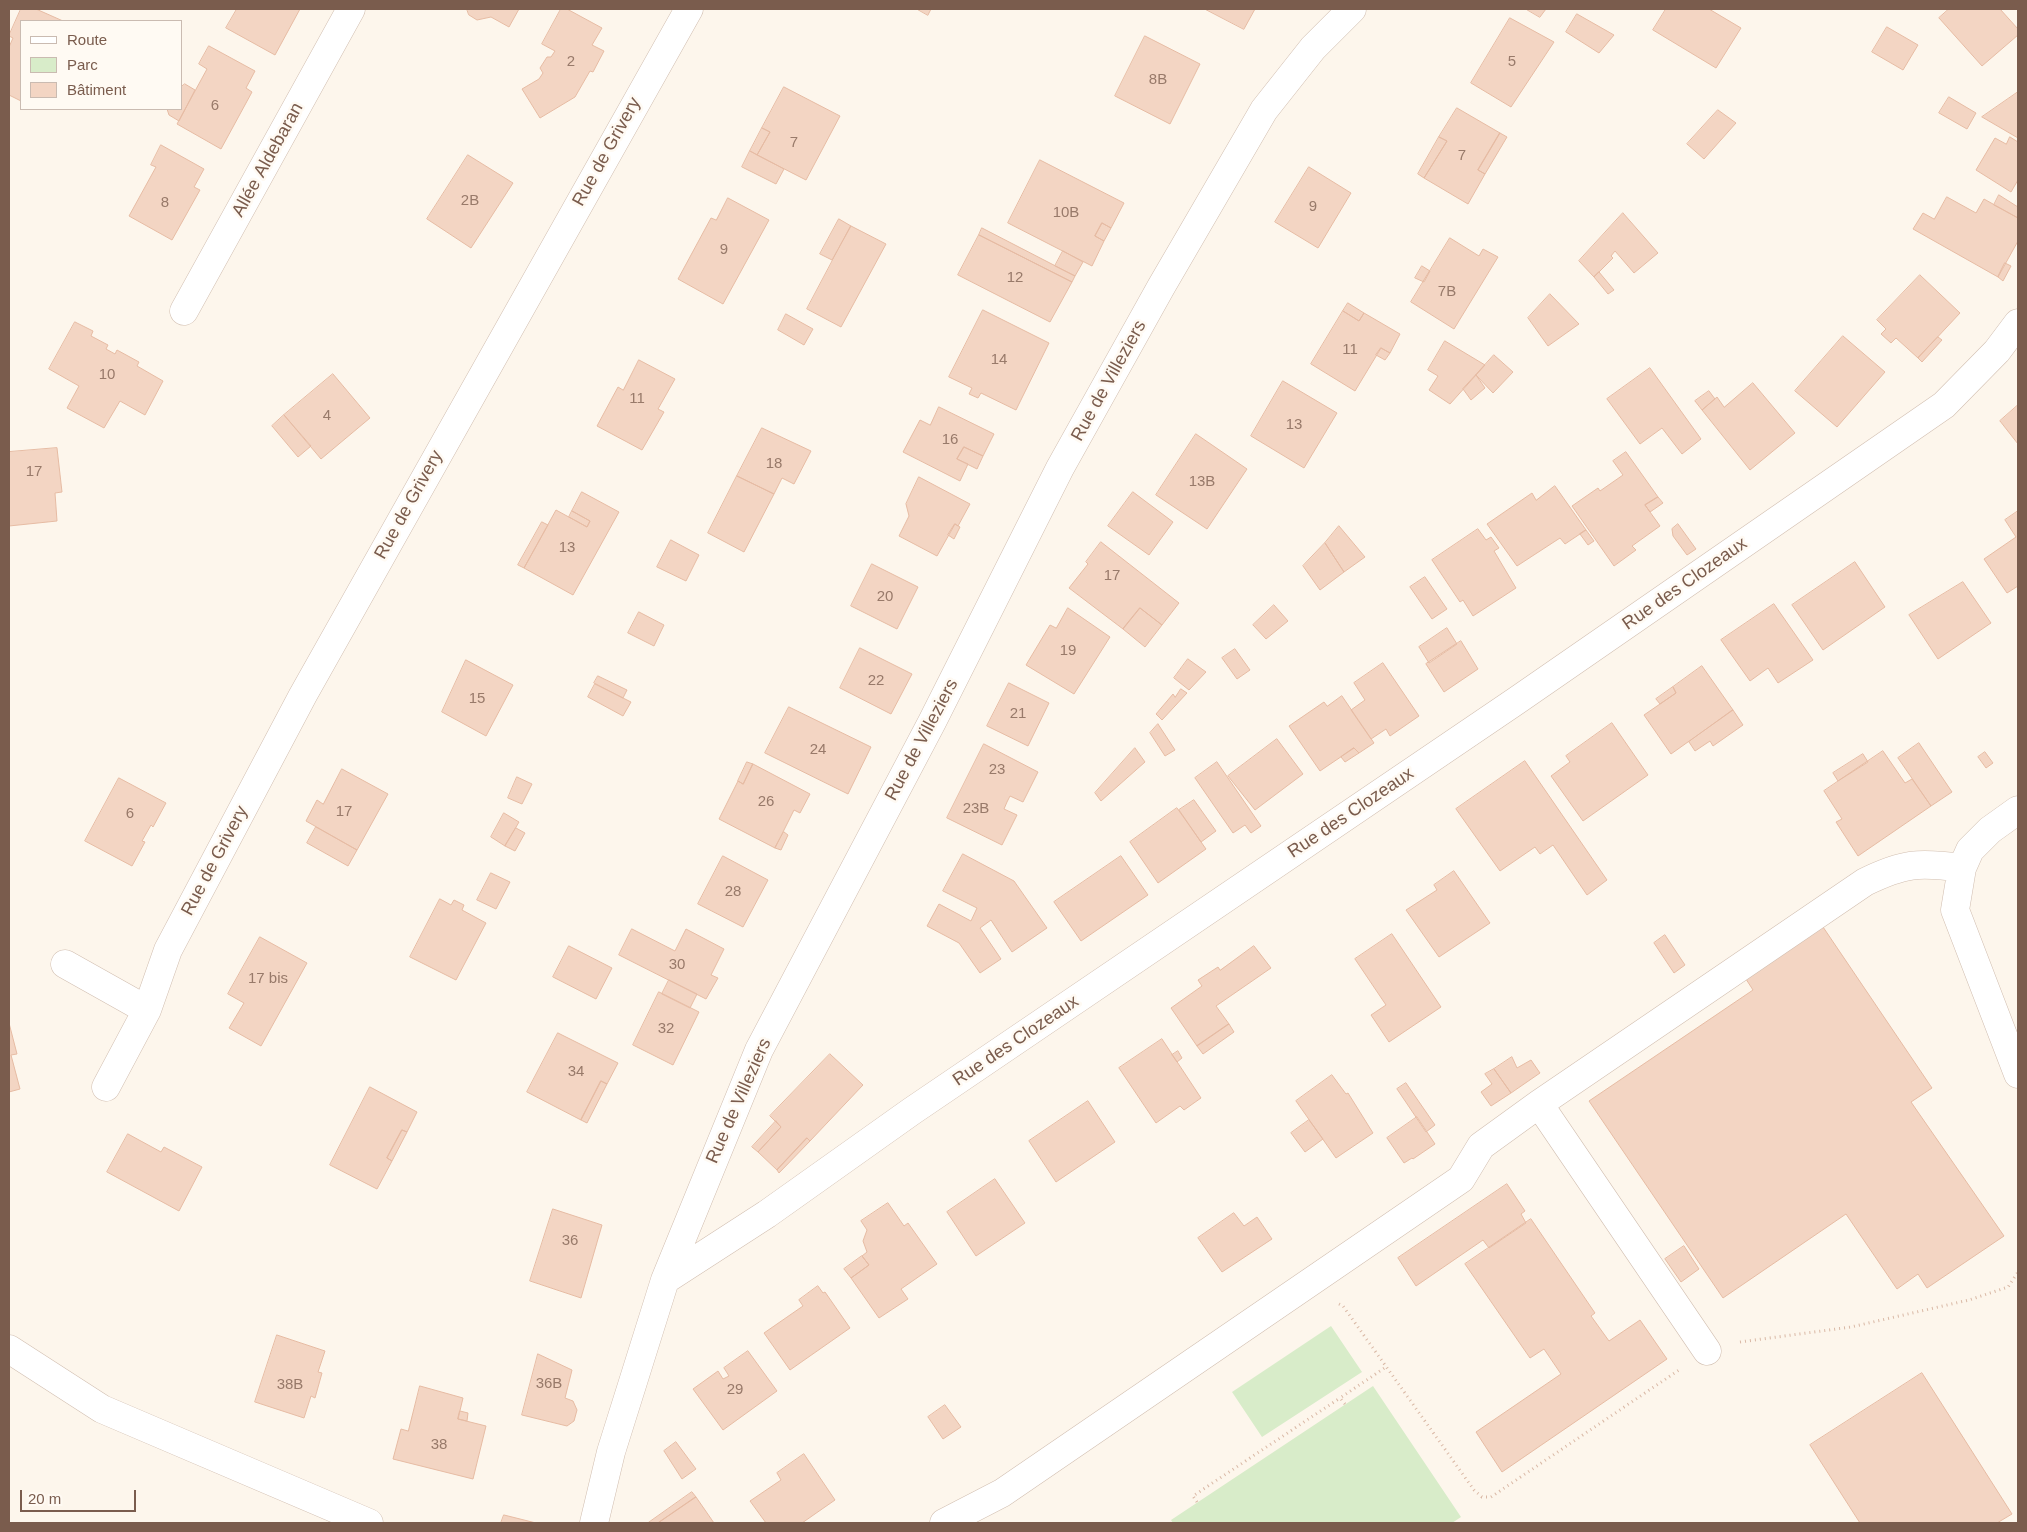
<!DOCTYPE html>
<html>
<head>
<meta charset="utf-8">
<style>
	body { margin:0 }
	#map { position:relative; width:2027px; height:1532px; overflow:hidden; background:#fdf6ec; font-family:Helvetica,sans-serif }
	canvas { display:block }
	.frame { position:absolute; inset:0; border:10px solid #7a5c4d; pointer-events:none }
	.legend { position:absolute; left:20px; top:20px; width:162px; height:90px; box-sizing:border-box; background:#fffaf3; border:1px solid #cabbb1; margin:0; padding:6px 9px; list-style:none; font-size:15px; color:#7a5c4d }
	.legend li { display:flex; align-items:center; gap:10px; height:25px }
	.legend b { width:25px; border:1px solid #cabbb1 }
	.scale { position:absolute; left:20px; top:1490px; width:116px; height:22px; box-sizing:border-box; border:2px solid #7a5c4d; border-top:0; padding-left:6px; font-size:15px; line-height:18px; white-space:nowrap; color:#7a5c4d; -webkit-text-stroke:4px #fffaf3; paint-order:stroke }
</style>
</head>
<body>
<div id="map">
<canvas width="2027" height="1532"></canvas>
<div class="frame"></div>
<ul class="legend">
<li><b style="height:6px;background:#fff"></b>Route</li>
<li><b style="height:14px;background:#d8ecc9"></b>Parc</li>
<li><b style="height:14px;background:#f3d5c3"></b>Bâtiment</li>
</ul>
<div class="scale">20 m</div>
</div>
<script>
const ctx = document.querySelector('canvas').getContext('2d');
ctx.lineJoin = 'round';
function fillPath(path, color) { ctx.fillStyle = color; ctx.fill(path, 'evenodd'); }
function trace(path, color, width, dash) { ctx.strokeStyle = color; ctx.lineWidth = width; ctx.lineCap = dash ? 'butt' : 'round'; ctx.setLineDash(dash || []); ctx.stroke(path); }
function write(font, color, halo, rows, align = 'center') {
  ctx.font = font + ' Helvetica,sans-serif'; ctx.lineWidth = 5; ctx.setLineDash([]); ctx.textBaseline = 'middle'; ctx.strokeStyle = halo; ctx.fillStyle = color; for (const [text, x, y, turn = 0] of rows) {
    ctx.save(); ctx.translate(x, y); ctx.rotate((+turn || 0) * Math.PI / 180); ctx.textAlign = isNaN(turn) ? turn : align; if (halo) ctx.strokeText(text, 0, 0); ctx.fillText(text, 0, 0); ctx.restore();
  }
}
const green = new Path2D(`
	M1331,1326l31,46 -100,65 -30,-45z
	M1373,1386l88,131 -9,6h-279l-2,-3z`);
const building = new Path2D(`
	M21,9h15l27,12h-42v80l-12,-6v-48l4,-9 -4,-2z
	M237,9h63l-25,46 -49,-27z
	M467,9h52l-10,18 -18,-10 -14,3 -8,-5z
	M561,9h6l35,19 -10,17 12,6 -11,21 -3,-1 -15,26 -35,21 -18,-29 17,-10 4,-6 -3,-5 7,-11h4l4,-6 -13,-7z
	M917,9h14l-3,6z
	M1205,9h50l-11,20z
	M1526,9h20l-6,8z
	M1666,9h43l32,19 -25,40 -63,-38z
	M1949,9h51l18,20v6l-36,31 -43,-48z
	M1577,14l37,21 -15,18 -33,-21z
	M1510,18l44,24 -43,65 -40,-24z
	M1887,27l31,18 -15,25 -31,-18z
	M1145,36l55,28 -30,60 -55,-28z
	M209,46l46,25 -9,17 6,4 -31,57 -44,-25 30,-55 -8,-5z
	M185,84l10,6 -16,31 -10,-6 -2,-6h14v-22z
	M784,87l56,29 -34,64 -49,-25 13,-23 -8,-4z
	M2018,92v46l-36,-21z
	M1949,97l27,16 -9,16 -28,-16z
	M1457,108l43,25 -22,37 7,4 -17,30 -44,-26 23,-37 -8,-4z
	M1718,110l18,13 -32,36 -17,-15z
	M762,128l8,4 -13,23 -7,-4z
	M1500,133l7,4 -22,37 -7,-4z
	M1439,137l8,4 -23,37 -6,-4z
	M2010,137l8,5v38l-7,12 -35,-22 19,-32 11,6z
	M161,145l43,24 -10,18 6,3 -28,50 -43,-24 27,-49 -5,-2z
	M750,151l34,18 -8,15 -34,-17z
	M468,155l45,28 -42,65 -44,-29z
	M1040,160l84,43 -13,25 -9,-5 -7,13 9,5 -12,25 -84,-43z
	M1309,167l42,26 -33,55 -43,-26z
	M1999,195l19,12v11l-24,-13z
	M1947,197l29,16 8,-14 34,19v23l-20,36 -85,-48 10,-16 11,6z
	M728,198l41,22 -46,84 -45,-25 33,-61 5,2z
	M1623,213l35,40 -24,20 -19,-22 -4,5 2,2 -19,19 -15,-16z
	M839,219l12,7 -19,34 -12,-6z
	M1102,223l9,5 -7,13 -9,-5z
	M851,226l35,18 -45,83 -34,-18z
	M982,228l93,48 -3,6 -93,-47z
	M979,235l93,47 -22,40 -92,-47z
	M1450,238l29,18 4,-7 15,8 -44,72 -43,-27z
	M1063,251l20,11 -8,14 -20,-10z
	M2005,263l6,3 -8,15 -5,-4z
	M1422,266l8,5 -6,11 -9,-4z
	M1599,272l15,18 -6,4 -14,-17z
	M1920,275l40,38 -42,45 -22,-20 -5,5 -10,-9 5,-5 -9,-9z
	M1550,294l29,30 -31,22 -20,-28z
	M1348,303l16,10 -5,8 -16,-10z
	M983,310l66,33 -33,67 -35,-17 -3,5 -9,-4 3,-6 -23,-11z
	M1343,311l16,10 5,-8 36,21 -10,19 -9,-5 -26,43 -44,-27z
	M786,314l27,15 -9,16 -26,-15z
	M75,322l18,9 -2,5 17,9 -2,4 9,5 2,-4 22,12 -2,4 26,15 -18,34 -25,-14 -16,27 -37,-20 12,-22 -30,-17z
	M1843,336l42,36 -48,55 -42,-36z
	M1938,337l4,3 -20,22 -4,-4z
	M1445,341l40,24 -35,39 -21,-14 9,-14 -10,-6z
	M1381,348l9,5 -5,7 -9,-5z
	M1494,355l19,17 -20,21 -17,-18z
	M639,360l36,19 -17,30 6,3 -22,38 -45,-24 21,-39 5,3z
	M1650,368l51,71 -19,15 -20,-26 -22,16 -33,-45z
	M333,374l37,44 -49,41 -37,-44z
	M1476,375l9,13 -14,12 -8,-11z
	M1283,381l54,32 -33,55 -53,-32z
	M1753,383l42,50 -45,37 -48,-60 15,-13 7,10z
	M1709,391l6,8 -13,11 -7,-9z
	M2018,405v39l-18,-23z
	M939,407l55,27 -11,22 -19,-9 -7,12 11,5 -8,17 -57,-29 17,-32 10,5z
	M284,415l27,31 -13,11 -26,-31z
	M762,428l49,23 -17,33 -12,-6 -8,16 -37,-18z
	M1196,434l51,35 -40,60 -51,-34z
	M964,447l19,9 -6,13 -20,-10z
	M57,448l5,44 -7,1 2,28 -48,5v-74z
	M1626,452l32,45 -13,8 15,21 -28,20 4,4 -22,16 -42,-60 26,-18 2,3 23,-16 -10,-14z
	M737,476l37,18 -30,58 -36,-19z
	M919,477l51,27 -12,22 -3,-2 -18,32 -38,-20 10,-20 -3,-12z
	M1555,486l31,44 -21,14 -5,-6 -43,28 -30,-42 45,-31 4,7z
	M582,492l37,20 -46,83 -49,-27 32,-58 31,17 3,-6 -18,-10z
	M1133,492l40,30 -24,33 -41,-29z
	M1658,497l5,6 -13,9 -5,-7z
	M572,511l18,10 -3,6 -18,-10z
	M2018,511v75l-11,7 -23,-34 32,-22 -11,-17z
	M542,522l6,3 -24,43 -6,-3z
	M955,524l5,3 -6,12 -6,-4z
	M1678,524l18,25 -9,6 -14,-19 -1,-7z
	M1339,526l26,31 -21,15 -19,-29z
	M1478,529l8,11 5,-3 8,11 -5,3 22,37 -43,28 -10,-16 -3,2 -28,-42z
	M1586,530l8,11 -6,4 -8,-11z
	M671,540l28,15 -13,26 -29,-14z
	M1101,542l78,61 -17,22 -22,-17 -17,21 -54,-41 19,-24 -2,-2z
	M1325,543l19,29 -24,18 -17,-24z
	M1855,562l30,45 -62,43 -31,-45z
	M872,564l46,23 -21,42 -46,-23z
	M1425,577l22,32 -15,10 -22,-32z
	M1963,582l28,41 -53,36 -29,-44z
	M1774,604l39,56 -35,23 -10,-15 -18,13 -29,-41z
	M1274,605l14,16 -22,18 -13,-14z
	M1068,608l42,29 -36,57 -48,-29 24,-40 6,3z
	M1140,608l22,17 -17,22 -22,-18z
	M639,612l25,13 -10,21 -26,-13z
	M1447,628l10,16 -28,19 -10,-16z
	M1461,641l17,28 -34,23 -18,-28z
	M860,648l52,26 -21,40 -51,-26z
	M1235,649l15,21 -13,9 -15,-21z
	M1188,659l18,13 -17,18 -15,-12z
	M466,660l47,25 -27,51 -44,-24z
	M1383,663l36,53 -29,20 -4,-7 -15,10 -20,-29 14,-10 -11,-17z
	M1702,666l31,44 -62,44 -27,-39 32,-22 -3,-6z
	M598,676l29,14 -4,8 -29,-15z
	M1009,683l40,20 -21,43 -41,-20z
	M595,684l36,18 -8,14 -35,-19z
	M1673,687l3,6 -16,11 -4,-5z
	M1181,689l6,4 -25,27 -6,-6 17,-20 2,3z
	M1342,696l32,47 -15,10 -5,-5 -34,23 -31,-45 35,-24 3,4z
	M789,707l82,40 -23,47 -83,-41z
	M1733,710l10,15 -30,21 -3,-5 -15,10 -6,-9z
	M1612,723l36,52 -65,46 -32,-45 19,-14 -4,-6z
	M1158,724l17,26 -10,6 -15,-23z
	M1277,739l26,35 -48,36 -27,-34z
	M1919,743l33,49 -21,14 -33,-48z
	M984,744l54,28 -15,30 -13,-6 -3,6 -3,7 13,6 -15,30 -55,-27z
	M1135,748l10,14 -44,39 -6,-8z
	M1354,748l5,5 -14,9 -4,-5z
	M1883,751l22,32 7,-4 19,27 -73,50 -22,-34 6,-3 -18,-28z
	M1985,752l8,11 -7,5 -8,-11z
	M1863,754l5,8 -30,19 -5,-8z
	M1525,761l82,119 -20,15 -34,-50 -13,9 -5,-7 -35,24 -44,-62z
	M747,762l6,2 -10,20 -5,-3z
	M1217,762l44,64 -10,7 -6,-8 -12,8 -38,-55z
	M753,764l57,30 -10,19 -6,-3 -19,38 -56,-29 19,-38 5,3z
	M342,769l46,25 -31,56 -51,-29 11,-21 6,4z
	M517,777l15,7 -10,20 -14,-6z
	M119,778l47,25 -13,24 -2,-2 -9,16 3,1 -13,24 -47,-25z
	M1194,800l22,31 -15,11 -22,-32z
	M1177,808l29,41 -48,34 -28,-41z
	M504,813l15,9 -14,24 -14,-9z
	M316,827l41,23 -9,16 -41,-23z
	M516,828l9,5 -10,18 -10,-5z
	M784,832l4,3 -7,15 -6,-2z
	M963,854l51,27 33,47 -35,24 -21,-32 -11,8 21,31 -21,14 -21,-30 -32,-17 12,-22 32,17 6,-13 -34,-17z
	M723,856l45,24 -25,47 -45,-23z
	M1121,856l27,39 -67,46 -27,-39z
	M1454,871l36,52 -51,34 -33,-47 31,-20 -3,-5z
	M491,873l19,9 -14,27 -19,-9z
	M440,899l11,6 3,-5 10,5 -2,5 24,13 -30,57 -46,-23z
	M1821,924l111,164 -21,14 93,134 -77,52 -9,-14 -21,15 -51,-75 -123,84 -134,-197 164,-111 -9,-14z
	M632,929l43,22 11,-22 38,20 -13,26 7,3 -12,21 -87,-44z
	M1392,934l49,73 -52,35 -18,-27 15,-10 -31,-46z
	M1665,935l20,30 -11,8 -20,-30z
	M260,937l47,26 -46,83 -32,-18 15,-25 -16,-9z
	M569,946l43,22 -16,31 -43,-22z
	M1254,946l17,22 -55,38 13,18 -32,22 -26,-38 31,-22 -4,-6 20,-13 2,3z
	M669,980l28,14 -7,14 -28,-14z
	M659,992l40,20 -26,53 -40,-20z
	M9,1023l8,31 -6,1 9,34 -11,3z
	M1229,1024l5,8 -31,22 -6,-8z
	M558,1033l60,30 -11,21 -6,-3 -20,39 -54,-28z
	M1162,1039l39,59 -17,12 -4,-4 -24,17 -37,-55z
	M1178,1051l4,7 -5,4 -5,-7z
	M830,1054l33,31 -53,56 -3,-3 -30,32 -19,-18 23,-25 -11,-11z
	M1512,1057l5,11 14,-8 9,13 -29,20 -17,-24z
	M1494,1069l17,24 -20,13 -10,-14 11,-8 -7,-10z
	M1332,1075l14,19 2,-1 25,40 -37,25 -40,-57z
	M601,1081l6,3 -20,39 -6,-3z
	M1406,1083l29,42 -9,7 -29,-43z
	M370,1087l47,25 -10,20 -5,-2 -15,28 5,3 -15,28 -47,-24z
	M1088,1101l27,41 -59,40 -27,-41z
	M1417,1117l18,27 -22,15 -1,-1 -8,5 -17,-25z
	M1309,1120l14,19 -18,13 -14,-19z
	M776,1121l5,6 -23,25 -6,-5z
	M402,1130l5,2 -15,29 -5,-3z
	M128,1134l33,18 3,-5 38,20 -23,44 -72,-39z
	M807,1138l3,3 -31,32 -2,-3z
	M995,1179l30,44 -49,33 -29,-44z
	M1507,1184l18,27 -4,3 5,9 -37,25 -6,-8 -67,46 -18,-28z
	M888,1203l16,23 4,-3 29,41 -36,25 7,10 -29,19 -28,-40 18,-13 -7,-9 5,-4 -4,-11 4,-11 -6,-9z
	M553,1209l49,16 -21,73 -51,-17z
	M1234,1213l10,13 13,-9 15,22 -50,33 -24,-34z
	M1531,1219l64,94 -4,3 18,25 31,-21 27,39 -165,113 -26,-40 85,-58 -17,-25 -14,9 -65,-94z
	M1684,1246l15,23 -18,13 -16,-23z
	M862,1256l7,9 -18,13 -7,-9z
	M818,1286l5,7 2,-1 25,36 -60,42 -26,-37 39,-27 -4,-6z
	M277,1335l48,16 -7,21 4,1 -7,25 -4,-2 -7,22 -49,-16z
	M748,1351l29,40 -54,39 -30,-41 25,-18 5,8 6,-3 -5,-8z
	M538,1354l34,16 -7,28 8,3 4,9 -3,11 -7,5 -45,-11z
	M1922,1373l90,141 -15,9h-137l-50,-78z
	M420,1386l43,12 -5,21 28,7 -13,53 -80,-20 8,-30 7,2z
	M945,1405l16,22 -18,12 -15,-22z
	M460,1411l8,2 -1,8 -9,-2z
	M676,1442l20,27 -14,10 -18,-28z
	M804,1454l31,46 -33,23h-36l-16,-22 31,-21 -4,-7z
	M692,1492l4,5 -38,26h-10z
	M696,1497l18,26h-56z
	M504,1515l32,8h-35z`);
const path = new Path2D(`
	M1339,1304l4,2 131,184 8,7h9l188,-127
	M1740,1342l111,-15 118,-27 39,-13 10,-15
	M1345,1404l-5,-6 46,-31
	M1197,1502l-4,-6 147,-98`);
const minor = new Path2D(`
	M184,311l167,-302
	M2018,810l-28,20 -20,20 -8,18 -7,42 63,164
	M65,964l82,46
	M106,1087l41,-77 21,-60 135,-255 386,-686
	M1539,1104l168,247
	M665,1280l102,-66 145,-103 604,-410 428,-296 53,-54 21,-28
	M9,1349l93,60 267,114
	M594,1523l17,-71 54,-172 94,-230 173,-328 128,-254 101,-181 103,-177 49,-62 39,-39
	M944,1523l58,-30 459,-314 20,-33 58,-42 326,-222c39,-19 54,-20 97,-14`);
const numberNames = [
	["2",571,62],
	["5",1512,62],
	["8B",1158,80],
	["6",215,106],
	["7",794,143],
	["7",1462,156],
	["2B",470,201],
	["8",165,203],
	["9",1313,207],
	["10B",1066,213],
	["9",724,250],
	["12",1015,278],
	["7B",1447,292],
	["11",1350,350],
	["14",999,360],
	["10",107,375],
	["11",637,399],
	["4",327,416],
	["13",1294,425],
	["16",950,440],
	["18",774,464],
	["17",34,472],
	["13B",1202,482],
	["13",567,548],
	["17",1112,576],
	["20",885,597],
	["19",1068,651],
	["22",876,681],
	["15",477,699],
	["21",1018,714],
	["24",818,750],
	["23",997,770],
	["26",766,802],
	["23B",976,809],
	["17",344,812],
	["6",130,814],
	["28",733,892],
	["30",677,965],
	["17 bis",268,979],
	["32",666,1029],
	["34",576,1072],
	["36",570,1241],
	["36B",549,1384],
	["38B",290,1385],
	["29",735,1390],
	["38",439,1445]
];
const streetNames = [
	["Rue de Grivery",607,152,-61],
	["Allée Aldebaran",268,160,-61],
	["Rue de Villeziers",1109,381,-61],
	["Rue de Grivery",409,505,-61],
	["Rue des Clozeaux",1685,584,-35],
	["Rue de Villeziers",922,740,-62],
	["Rue des Clozeaux",1351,813,-34],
	["Rue de Grivery",215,861,-62],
	["Rue des Clozeaux",1016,1041,-34],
	["Rue de Villeziers",739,1101,-66]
];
fillPath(green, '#d8ecc9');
fillPath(building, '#f3d5c3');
trace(building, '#e6bba3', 1);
trace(minor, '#d1beb0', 29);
trace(path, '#d9b8a5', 3, [1, 4]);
trace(minor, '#fff', 28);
write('15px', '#987a6a', null, numberNames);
write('18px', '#7a5c4d', '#fffaf3', streetNames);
</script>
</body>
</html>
